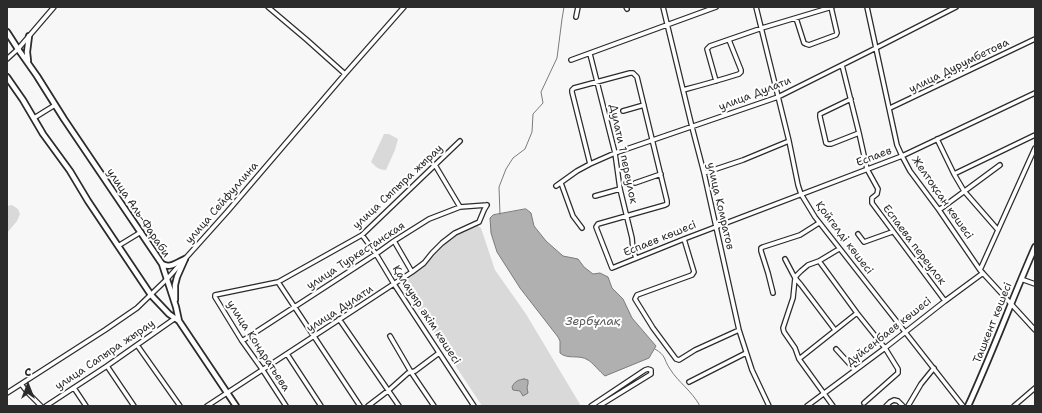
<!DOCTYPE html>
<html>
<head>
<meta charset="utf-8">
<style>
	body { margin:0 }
	#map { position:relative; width:1042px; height:413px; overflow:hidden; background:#f7f7f7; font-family:"Shantell Sans",sans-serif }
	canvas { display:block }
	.frame { position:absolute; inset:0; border:8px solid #2b2b2b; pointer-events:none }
	.north { position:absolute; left:8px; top:365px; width:40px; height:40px; -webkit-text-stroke:3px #fff; paint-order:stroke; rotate:0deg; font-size:11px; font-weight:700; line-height:16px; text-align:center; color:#2b2b2b }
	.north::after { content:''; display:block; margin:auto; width:14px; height:18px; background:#2b2b2b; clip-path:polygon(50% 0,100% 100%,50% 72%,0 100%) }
</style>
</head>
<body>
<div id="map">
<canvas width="1042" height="413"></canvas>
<div class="frame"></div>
<div class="north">С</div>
</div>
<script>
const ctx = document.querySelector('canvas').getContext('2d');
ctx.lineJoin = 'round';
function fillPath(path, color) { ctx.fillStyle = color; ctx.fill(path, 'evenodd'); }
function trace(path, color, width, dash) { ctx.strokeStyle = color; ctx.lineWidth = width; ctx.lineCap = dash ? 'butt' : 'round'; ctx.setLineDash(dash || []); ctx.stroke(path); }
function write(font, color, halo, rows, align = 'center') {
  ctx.font = font + ' "Shantell Sans",sans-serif'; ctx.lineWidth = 4; ctx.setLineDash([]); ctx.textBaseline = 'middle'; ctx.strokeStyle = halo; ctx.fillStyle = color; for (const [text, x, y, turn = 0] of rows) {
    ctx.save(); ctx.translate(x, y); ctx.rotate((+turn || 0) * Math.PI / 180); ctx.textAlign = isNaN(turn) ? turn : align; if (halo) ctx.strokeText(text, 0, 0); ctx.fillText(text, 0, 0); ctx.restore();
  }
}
const green = new Path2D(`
	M384,134h5l9,5 -3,11 -9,20c-7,0 -10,-3 -15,-8z
	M12,205l6,4 2,5 -3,7 -10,12v-27z
	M475,224l6,4 14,42 31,44 55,92h-99l-81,-123 24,-18 16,-19 19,-14z`);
const water = new Path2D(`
	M526,209l5,4 3,13 12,15 17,15 15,3 6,8 9,7 7,-1 8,4 4,11 11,11 9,19 24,28 -7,12 -44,18c-5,-4 -13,-14 -17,-16 -9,-6 -20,0 -28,-7v-12l-2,-4 -38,-49 -23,-36 -6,-19 -1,-15 3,-3z
	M524,379l4,1v4l-1,3 1,6 -5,3 -3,-5 -7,-1 -1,-3c3,-6 6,-7 12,-8z`);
const stream = new Path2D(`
	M500,214l-1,-27 7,-18 7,-11 12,-9 7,-17 1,-18 10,-11 -2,-11 16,-34 5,-39 2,-12
	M655,349c12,7 8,10 15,20 8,13 22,22 30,37`);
const minor = new Path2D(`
	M268,7l39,33 38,34
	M626,7l1,2
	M663,7l29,120 12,46 35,157 13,40 17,36
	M756,7l33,134 9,44 3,9 14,23 148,189
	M867,7l30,138 5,11 8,15 29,39 41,60 55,60
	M576,17l2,-10
	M796,18l8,25 2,1 3,1 27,-10 1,-2 -6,-26
	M590,54l25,99 5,36 12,49 1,12 3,8
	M7,59l11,-10 36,-42
	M571,60l145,-53
	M842,65l17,68 8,36 11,20 -1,5 -5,4v5l73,98
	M716,81l-9,-32 3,-3 52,-18 70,-21
	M683,90c19,-5 37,-10 56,-16l2,-2v-2l-12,-30
	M851,99l-29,14 -2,1v3l6,26 2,1h3l28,-11
	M890,108l145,-69
	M623,111l21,-6
	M34,118l21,-13
	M937,139l17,35 10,17 34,39
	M590,164l-18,-72v-2l2,-2 56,-15h3l4,4 30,124v3l-2,1 -67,19 -2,3 16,41 72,-29 218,-83 133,-63
	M435,165l25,42
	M704,173l39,-13 46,-19
	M954,174l81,-39
	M561,183l12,33 9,12
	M635,183l26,-9
	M556,186l21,-15 13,-7 25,-11 163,-56 98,-49 80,-41
	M595,196l25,-7
	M939,210l61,-45
	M858,234l6,8 28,-10
	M362,235l14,19 18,30 80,122
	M684,239l10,33 -2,3 -55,20 -2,4 18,29 23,31 3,1 16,-10 44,-20
	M394,241l18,31
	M118,246l23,-14
	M785,259l10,19 6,7 34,45
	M819,261l38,52 28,35 13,21v4l-34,30
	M980,270l55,-122
	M1021,279l14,5
	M278,282l82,124
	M773,293l-5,-20 -7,-22v-3l2,-1 37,-12 19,-12
	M339,319l60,87
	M390,336l21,36 23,34
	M242,341l134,-87 18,-13 35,-22 31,-12 27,-2
	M137,345l43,61
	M836,349l19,21
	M287,354l34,52
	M799,359l58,-46
	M107,366l27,40
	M689,382l57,-29
	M21,384l7,9 13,13
	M74,388l12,18
	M7,393l98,-63 32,-22 30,-29 60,-67 118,-138 59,-67
	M46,406l61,-40 67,-47
	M207,406l205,-134 12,-9 8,-10 10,-10 13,-10 24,-11 5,-12 3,-5
	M286,406l-24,-37 -20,-28 -27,-44v-2l63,-13 84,-47 98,-94
	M368,406l21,-16 19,-17 7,-2 24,-18
	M591,406l54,-36 3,-1 3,1v4l-52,32
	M807,406l78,-58 60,-47 38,-28
	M833,406l-34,-47 -4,-11 -11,-16 -1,-4 10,-30 2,-20 2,-3 4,-4 7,-6 11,-4 20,-12
	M886,406l4,-4 4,-2 4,1 5,5
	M908,406l13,-22 13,-16
	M1014,406l21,-18`);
const major = new Path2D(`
	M7,32l11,17 19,27 27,43 98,145 14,43 3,14 57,85
	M28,61l-1,-9 2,-16
	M7,77l16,23 20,34 27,37 18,30 63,94 18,19 10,7
	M162,264c8,5 15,-2 23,-5
	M175,300v-15l2,-8 8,-18
	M968,406c24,-52 44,-107 67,-159`);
const streetNames = [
	["улица Дурумбетова",959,66,-26],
	["улица Дулати",755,94,-21],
	["Дулати 1 переулок",623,154,78],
	["Еспаев",874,157,-21],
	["улица Сыпыра жырау",398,187,-43],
	["Желтоқсан көшесі",942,198,55],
	["улица Сейфуллина",222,203,-49],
	["улица Комратов",720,206,77],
	["улица Аль-Фараби",138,213,56],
	["Қойгелді көшесі",844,238,53],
	["Еспаев көшесі",660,239,-22],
	["Еспаева переулок",914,245,53],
	["улица Туркестанская",356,256,-33],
	["улица Дулати",340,309,-33],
	["Қалауыр әкім көшесі",426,315,57],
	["Ташкент көшесі",993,323,-68],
	["Дүйсенбаев көшесі",889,332,-38],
	["улица Кондратьева",258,346,57],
	["улица Сапыра жырау",105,355,-34]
];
const waterNames = [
	["Зербұлақ",593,322]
];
fillPath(green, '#d9d9d9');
fillPath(water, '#b0b0b0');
trace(water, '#7b7b7b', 1);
trace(stream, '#7b7b7b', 1);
trace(minor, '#2b2b2b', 6);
trace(major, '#2b2b2b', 8);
trace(minor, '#fff', 3.5);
trace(major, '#fff', 4.5);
write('11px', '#2b2b2b', '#fff', streetNames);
write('italic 12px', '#5a5a5a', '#fff', waterNames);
</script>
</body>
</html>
